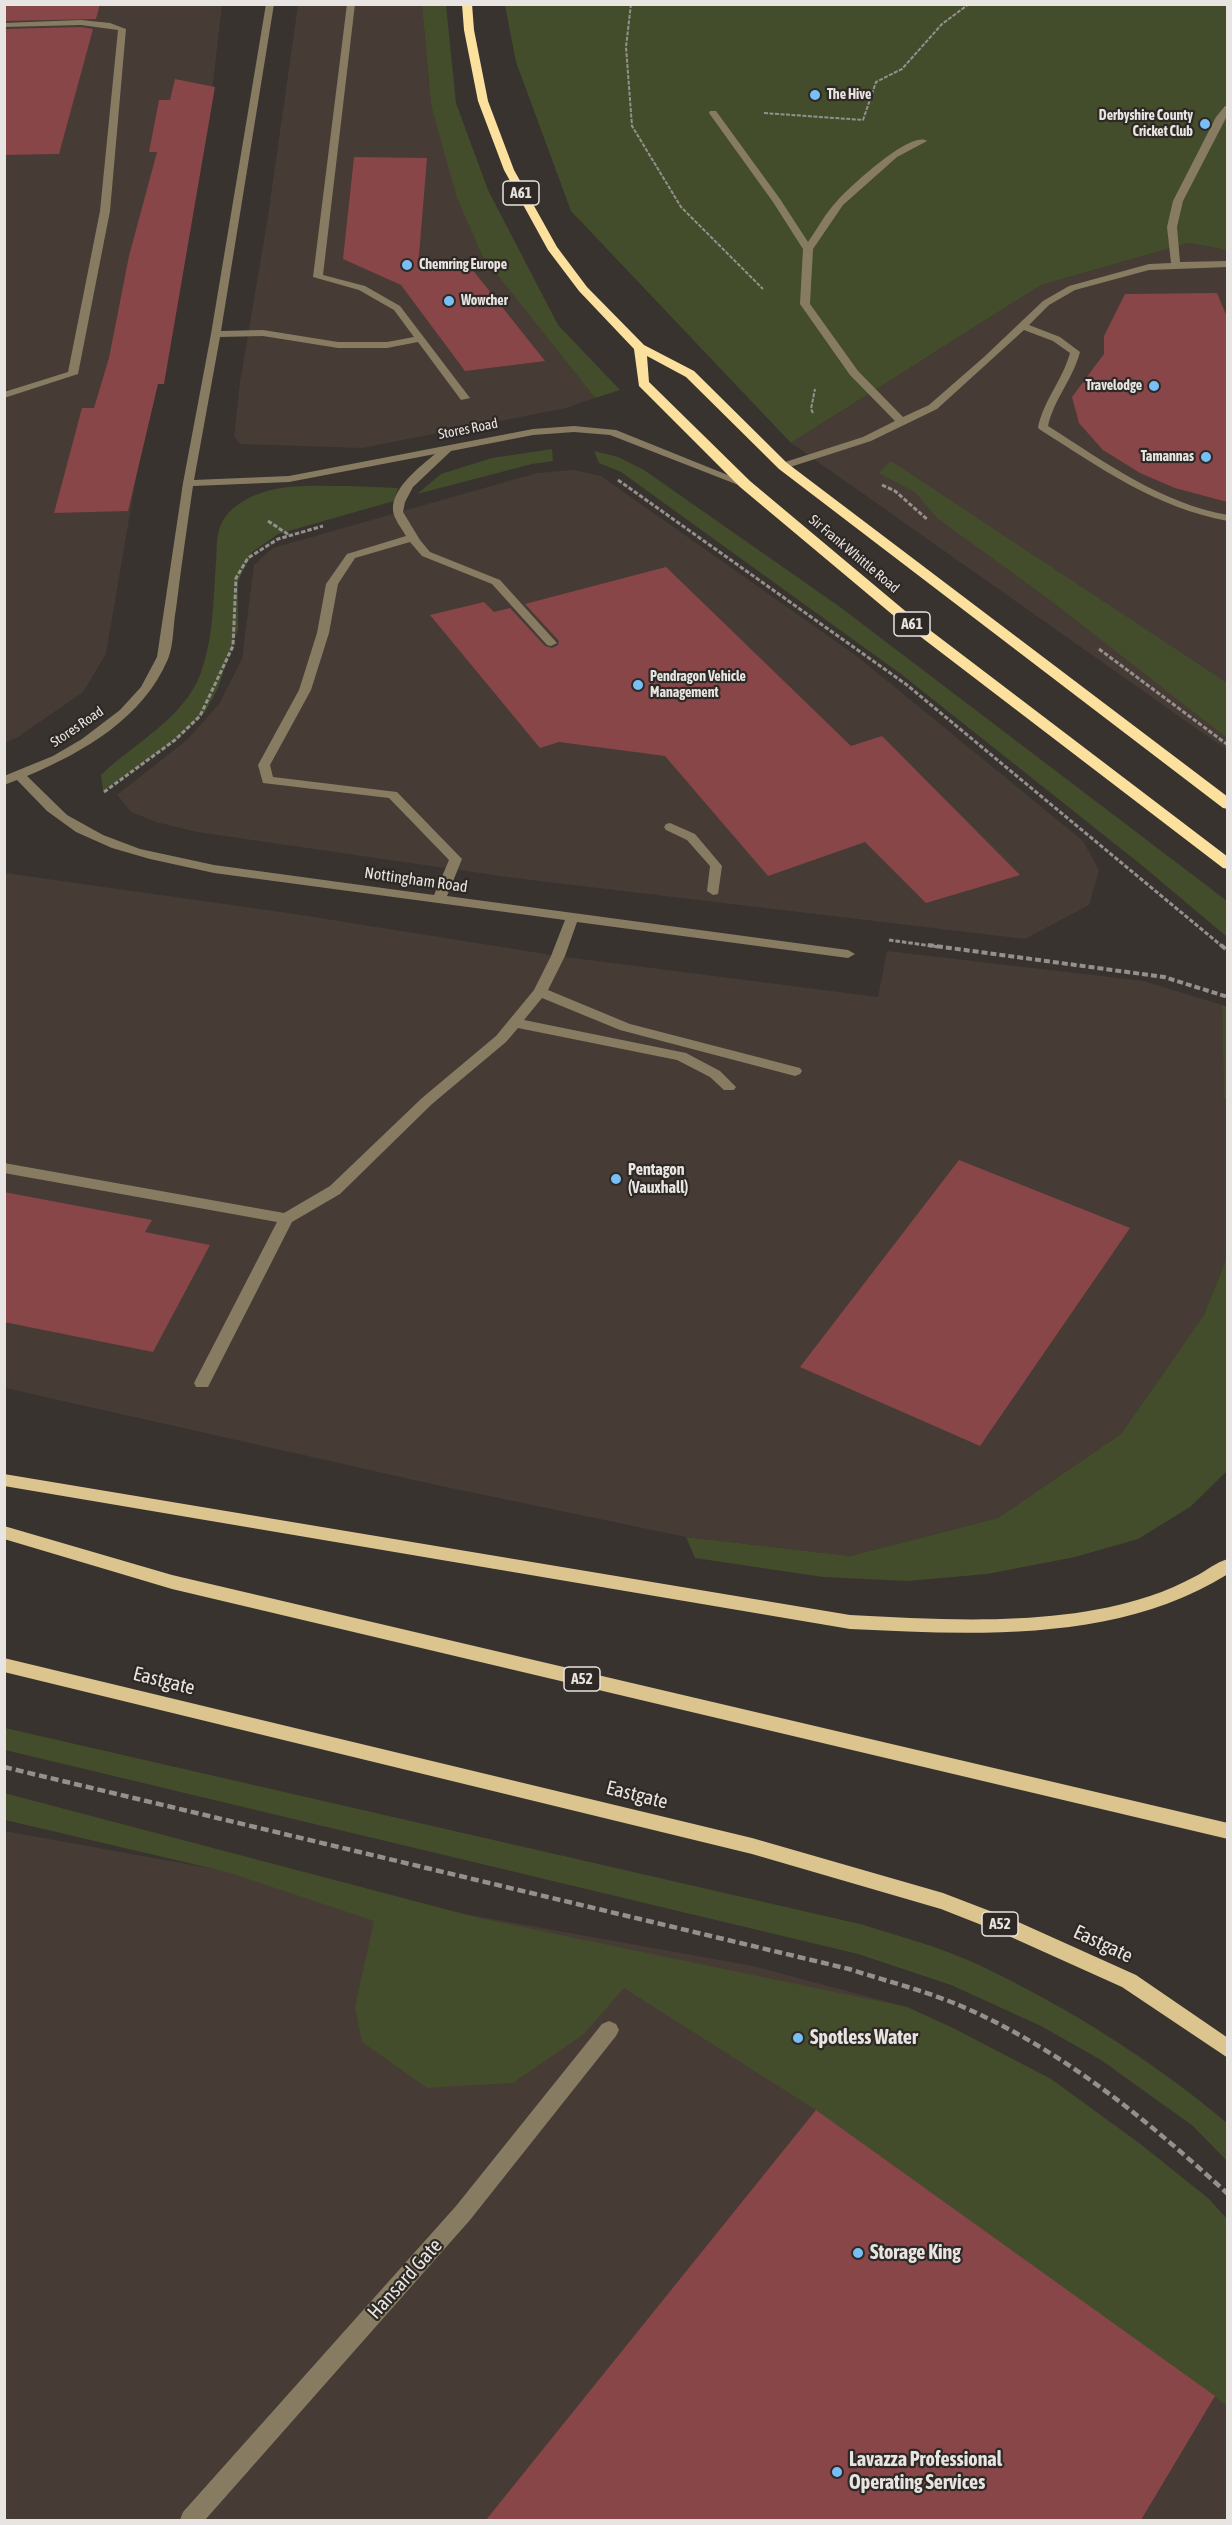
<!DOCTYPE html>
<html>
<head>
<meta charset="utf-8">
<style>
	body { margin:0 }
	#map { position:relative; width:1232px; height:2525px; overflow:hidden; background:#38332f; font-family:"Asap Condensed",sans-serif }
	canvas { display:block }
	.frame { position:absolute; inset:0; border:6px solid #e8e4e2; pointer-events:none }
</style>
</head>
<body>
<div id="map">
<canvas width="1232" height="2525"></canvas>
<div class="frame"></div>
</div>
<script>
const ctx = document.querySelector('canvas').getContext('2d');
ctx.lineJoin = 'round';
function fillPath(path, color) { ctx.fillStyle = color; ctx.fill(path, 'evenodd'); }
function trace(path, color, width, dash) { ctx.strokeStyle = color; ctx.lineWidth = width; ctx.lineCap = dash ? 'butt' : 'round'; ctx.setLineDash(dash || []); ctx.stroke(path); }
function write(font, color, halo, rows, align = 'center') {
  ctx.font = font + ' "Asap Condensed",sans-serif'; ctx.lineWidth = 4.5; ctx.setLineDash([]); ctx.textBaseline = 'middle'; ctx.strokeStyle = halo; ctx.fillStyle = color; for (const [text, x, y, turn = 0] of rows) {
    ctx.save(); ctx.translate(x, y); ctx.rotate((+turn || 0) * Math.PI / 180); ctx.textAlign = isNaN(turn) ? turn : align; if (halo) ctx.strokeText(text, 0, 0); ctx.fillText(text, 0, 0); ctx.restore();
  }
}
const built = new Path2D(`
	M5,5h217l-9,78 -43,195 -64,376 -23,38 -65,45 -13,6z
	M298,5h124l9,100 52,152 112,141 -29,10 -204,40 -122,-4 -6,-8 6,-54 27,-159z
	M1188,243l39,7v500l-436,-307 250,-158z
	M574,470l27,6 257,181 225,184 16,29 -10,35 -64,34 -511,-61 -317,-46 -41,-10 -25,-10 -14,-17 70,-55 32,-36 23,-45 12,-94 19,-17 264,-75z
	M5,873l290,41 263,42 320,41 9,-46 257,30 78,24 2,92 4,3 -1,157 -23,58 -83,119 -123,84 -148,38 -164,-19 -245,-51 -436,-98z
	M4,1831l749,135 154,41 46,21 98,51 88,64 70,56 18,20v301h-1222z`);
const green = new Path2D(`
	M422,5h24l10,98 32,87 70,135 62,65 -25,8 -112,-141 -26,-59 -26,-93z
	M505,5h722v245l-39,-7 -147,42 -250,158 -220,-232 -55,-149z
	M552,449l1,12 -21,3 -115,30 24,-20 51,-16z
	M594,451l24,6 26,13 196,137 387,294v36l-83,-70 -243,-193 -280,-202 -22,-9z
	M891,461l336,222v55l-177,-138 -113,-82 -21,-25 -37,-20z
	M349,486l49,2 -4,13 -116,33 -27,19 -13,29v47l-20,59 -13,24 -29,28 -73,51 -2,-16c33,-32 81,-55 99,-100 14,-37 13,-75 16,-113 1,-10 0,-23 3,-32 6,-22 31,-35 52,-40 24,-6 53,-4 78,-4z
	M1222,1005l5,2v93l-3,-2z
	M1227,1257v214l-37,36 -52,32 -63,18 -88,17 -80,7 -84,-4 -128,-19 -9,-21 164,19 148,-38 123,-84 83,-119z
	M5,1728l855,196c39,12 80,23 117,40 90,43 174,95 250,159v38l-34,-35 -92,-66 -60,-34 -90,-41 -93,-31 -853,-204z
	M4,1793l475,125 428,89 46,21 98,51 88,64 70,56 18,20v187l-411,-296 -192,-122 -40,46 -71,49 -86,5 -65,-46 -7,-35 19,-86 -147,-49 -222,-52z`);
const building = new Path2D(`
	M4,4h96l-4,15 -92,2z
	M81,27l12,2 -34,125 -55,1v-126z
	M175,79l40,8 -51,297h-6l-30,127 -74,2 28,-105h12l15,-50 20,-102 28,-104h-8l10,-52h11z
	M354,157l73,1 -9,109 46,-8 81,102 -80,10 -64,-86 -58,-26z
	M1217,293l10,24v185l-52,-14 -35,-15 -37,-23 -24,-27 -7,-26 32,-43v-18l21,-42z
	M666,567l185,179 31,-10 138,139 -94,28 -61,-61 -97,34 -103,-120 -106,-14 -19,6 -110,-133 54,-13 10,10 16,-4 35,38 7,2 6,-3 1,-4 -34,-37z
	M959,1160l171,68 -150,218 -180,-79z
	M4,1192l148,28 -7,12 65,13 -57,107 -149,-30z
	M816,2110l399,286 -74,124h-655z`);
const pathFar3 = new Path2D(`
	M631,4l-5,43 6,79 49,81 82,82
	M764,113l99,7 13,-38 26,-13 40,-45 27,-20
	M813,413l-2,-4 4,-20`);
const pathFar2 = new Path2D(`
	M618,480l289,205 316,262
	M882,485l13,6 33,29
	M268,521l21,14
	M1099,649l129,96
	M104,792l71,-52 25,-24 33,-70 3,-68 12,-20 30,-19 45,-13
	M889,940l50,7`);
const pathFar1 = new Path2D(`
	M928,945l236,32 64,20
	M1221,945l7,6`);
const path = new Path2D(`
	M4,1767l845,202c37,12 77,22 112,37 102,44 186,114 267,188`);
const minor = new Path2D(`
	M266,4h8l-53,327 42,-1 75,12h49l27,-5 -20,-27 -35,-20 -46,-13 34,-273h8l-32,271 42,11 35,20 70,92 -9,2 -43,-58 -31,6h-49l-75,-12 -43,1 -26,143 95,-4 244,-47 41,-3 42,4 134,54 -1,2h-8l-131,-51 -36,-3 -41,3 -82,16 -38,36 -8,15 -2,10 17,28 10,12 70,28 57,63 -6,3 -4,-1 -55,-61 -70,-28 -12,-14 -55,16 -17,26 -9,49 -18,57 -41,75 3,12 124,15 65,67 -15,37 401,54 7,4 -7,4 -271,-36 -12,34 -17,34 82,34 170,44 2,3 -2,3 -5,2 -175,-46 -78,-32 -18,22 162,33 34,18 16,16 -2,3h-10l-14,-13 -33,-17 -159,-32 -12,14 -74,62 -92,90 -48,28 -82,161 -2,4h-12l-2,-4 83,-161 -273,-49v-10l280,50 46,-27 92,-88 74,-62 38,-46 17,-34 14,-36 -351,-47 -64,-14 -38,-11 -36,-16 -29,-21 -30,-31 -13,5v-9l49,-20 29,-17 38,-29 21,-23 16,-30 26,-174 28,-149zM435,454c-15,13 -44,34 -42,57 1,8 9,18 13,25l-59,18 -21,30 -9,49 -18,57 -41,75 5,18 126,15 60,62 -15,35 -220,-30 -74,-16 -37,-14 -36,-20 -40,-39c57,-24 116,-58 141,-117 6,-15 5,-35 8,-50 5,-41 11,-82 17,-123l96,-4z
	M81,20l29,3 16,6 -16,182 -32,163 -74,24v-6l64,-20 32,-161 18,-181 -37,-5 -77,2v-4z
	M1225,106h3v8l-45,87 -6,26 3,35 48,-1v6l-79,3 -74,20 -26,15 -20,20 31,12 20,15c-7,27 -26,47 -32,74 57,36 112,77 180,89v6c-72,-13 -129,-54 -189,-92l-1,-2c6,-27 25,-48 32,-74l-17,-12 -29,-11 -87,79 -66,32 -84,27h-8v-4l84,-27 32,-16 -45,-46 -50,-71 3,-55 -30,-47 -64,-89 1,-2h6l64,88 28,43c10,-14 18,-30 30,-42 12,-13 73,-70 89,-59l-30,16 -54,48 -30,44 -3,55 48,67 45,46 26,-12 55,-48 59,-56 26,-15 80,-22 22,-1 -4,-36 6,-26 43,-84z
	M670,823l25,11 27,32 -4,28 -5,1 -6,-4 3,-25 -23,-26 -21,-10 -2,-3 2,-3z
	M609,2021l7,3 3,6 -3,6 -146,184 -265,300h-25l3,-8 273,-306 146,-182z`);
const major = new Path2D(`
	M4,1474l846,141c96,5 207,12 300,-19 15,-5 31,-12 46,-20 10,-5 20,-14 32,-17v15c-110,69 -253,61 -378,55l-846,-143z
	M4,1526l168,49 1056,248v16l-1056,-250 -168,-50z
	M4,1658l748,180 191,55 73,28 120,54 92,63v20l-106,-71 -120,-54 -61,-24 -189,-55 -748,-182z`);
const highway = new Path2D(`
	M462,4h10l2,26 14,71 26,69 43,77 30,40 57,58 50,26 93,92 441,334v12l-5,-1 -444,-339 -93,-92 -39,-21 2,26 101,99 160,134 318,242v12l-5,-1 -323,-247 -160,-134 -101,-101 -5,-37 -55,-58 -31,-41 -44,-80 -26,-69 -14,-71z`);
const markers = [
	[815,95,6,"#78bff7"],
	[1205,124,6,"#78bff7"],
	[407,265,6,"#78bff7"],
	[449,301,6,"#78bff7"],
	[1154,386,6,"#78bff7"],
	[1206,457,6,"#78bff7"],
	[638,685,6,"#78bff7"],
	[616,1179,6,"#78bff7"],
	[798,2038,6,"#78bff7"],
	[858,2253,6,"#78bff7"],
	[837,2472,6,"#78bff7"]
];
const farPoinames = [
	["The Hive",827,95],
	["Derbyshire County",1193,116,"right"],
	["Cricket Club",1193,132,"right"],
	["Chemring Europe",419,265],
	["Wowcher",461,301],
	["Travelodge",1142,386,"right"],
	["Tamannas",1194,457,"right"],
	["Pendragon Vehicle",650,677],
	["Management",650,693]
];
const farStreetnames = [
	["Stores Road",468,429,-11],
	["Sir Frank Whittle Road",854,554,40],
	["Stores Road",77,727,-34]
];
const shields = [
	[521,193,36],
	[912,624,36],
	[582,1679,36],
	[1000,1924,36]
];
const shieldNames = [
	["A61",521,193],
	["A61",912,624],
	["A52",582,1679],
	["A52",1000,1924]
];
const streetNames = [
	["Nottingham Road",416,880,8]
];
const poiNames = [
	["Pentagon",628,1170],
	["(Vauxhall)",628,1188]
];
const nearStreetnames = [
	["Eastgate",164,1681,14],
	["Eastgate",637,1795,14],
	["Eastgate",1103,1944,25],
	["Hansard Gate",405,2279,-48]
];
const nearPoinames = [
	["Spotless Water",810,2038],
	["Storage King",870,2253],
	["Lavazza Professional",849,2460],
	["Operating Services",849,2483]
];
fillPath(built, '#463b35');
fillPath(green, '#434d2b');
fillPath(building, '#884648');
trace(pathFar3, '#95908d', 2, [4, 1.5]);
trace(pathFar2, '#95908d', 3, [4.5, 2]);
trace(pathFar1, '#95908d', 4, [6, 3]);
trace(path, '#95908d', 4.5, [8, 4]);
fillPath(minor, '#877c62');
fillPath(major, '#dbc48d');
fillPath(highway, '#fce09d');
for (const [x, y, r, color] of markers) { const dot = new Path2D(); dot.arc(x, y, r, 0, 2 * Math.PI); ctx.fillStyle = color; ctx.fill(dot); trace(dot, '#2e2925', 2); }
write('bold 14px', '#e8e4e2', '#2e2925', farPoinames, 'left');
write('14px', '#e8e4e2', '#2e2925', farStreetnames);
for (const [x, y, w] of shields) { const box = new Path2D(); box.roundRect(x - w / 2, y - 12, w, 24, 4.5); ctx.fillStyle = '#2e2925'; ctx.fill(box); trace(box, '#e8e4e2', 1.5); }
write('bold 15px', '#e8e4e2', null, shieldNames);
write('16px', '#e8e4e2', '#2e2925', streetNames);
write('bold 16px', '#e8e4e2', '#2e2925', poiNames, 'left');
write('20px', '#e8e4e2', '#2e2925', nearStreetnames);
write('bold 20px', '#e8e4e2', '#2e2925', nearPoinames, 'left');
</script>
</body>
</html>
